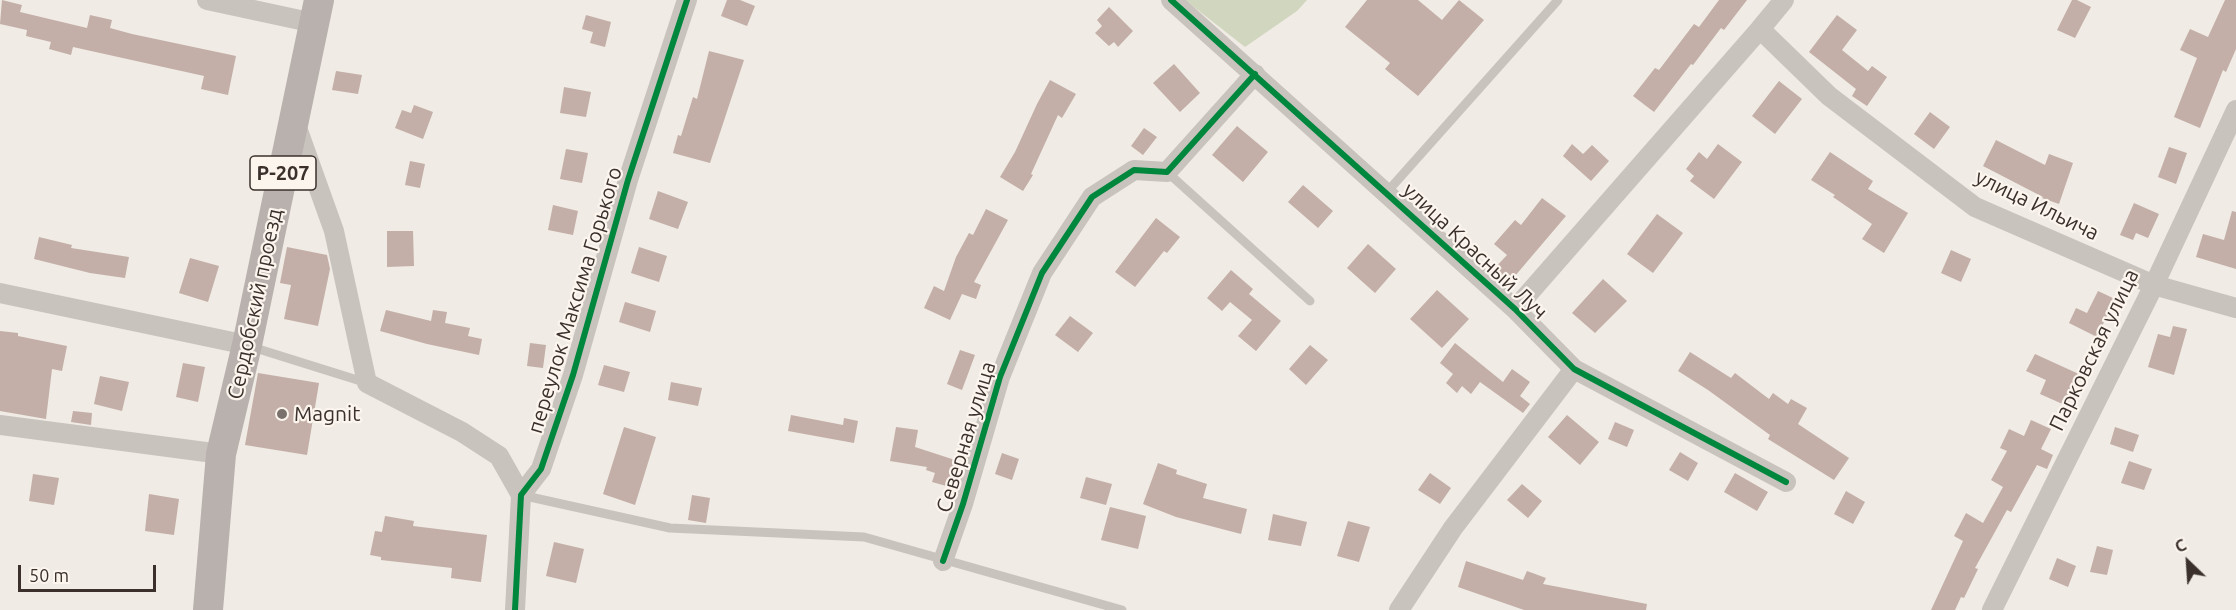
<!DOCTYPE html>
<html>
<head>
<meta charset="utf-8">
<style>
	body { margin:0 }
	#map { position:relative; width:2236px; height:610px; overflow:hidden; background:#f0ebe5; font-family:Ubuntu,sans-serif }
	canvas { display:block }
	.north { position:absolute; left:2158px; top:532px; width:60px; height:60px; -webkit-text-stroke:4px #fbf5ee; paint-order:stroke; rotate:335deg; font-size:16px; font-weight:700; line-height:24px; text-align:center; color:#3b302b }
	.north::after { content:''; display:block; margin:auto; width:21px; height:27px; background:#3b302b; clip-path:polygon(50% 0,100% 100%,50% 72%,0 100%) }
	.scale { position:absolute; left:18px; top:565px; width:138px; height:27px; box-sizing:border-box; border:3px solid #3b302b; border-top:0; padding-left:8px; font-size:18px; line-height:21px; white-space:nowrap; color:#3b302b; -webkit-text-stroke:4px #fbf5ee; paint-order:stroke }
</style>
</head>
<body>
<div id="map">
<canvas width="2236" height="610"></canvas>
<div class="north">С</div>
<div class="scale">50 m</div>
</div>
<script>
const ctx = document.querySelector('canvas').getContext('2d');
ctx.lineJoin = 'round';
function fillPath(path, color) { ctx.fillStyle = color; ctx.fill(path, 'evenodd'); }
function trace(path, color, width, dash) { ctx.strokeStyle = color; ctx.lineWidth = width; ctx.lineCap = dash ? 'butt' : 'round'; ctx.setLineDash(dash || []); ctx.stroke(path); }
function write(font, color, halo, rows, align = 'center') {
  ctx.font = font + ' Ubuntu,sans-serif'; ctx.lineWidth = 4.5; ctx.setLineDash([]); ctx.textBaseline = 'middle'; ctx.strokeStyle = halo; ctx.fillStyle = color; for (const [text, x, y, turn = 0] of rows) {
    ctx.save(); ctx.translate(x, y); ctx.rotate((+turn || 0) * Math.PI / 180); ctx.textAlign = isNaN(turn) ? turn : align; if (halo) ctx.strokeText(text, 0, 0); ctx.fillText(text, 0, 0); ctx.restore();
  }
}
const green = new Path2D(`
	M1185,0h122l-10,11 -52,36z`);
const building = new Path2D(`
	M2,0l20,5 -2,7 67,16 3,-13 22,5 -2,8 22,6 104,22 -8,39 -27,-6 3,-13 -131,-29 -2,8 -22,-6 2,-7 -25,-6 1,-6 -27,-6z
	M727,0h13l15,6 -8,20 -26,-10z
	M1367,0h51l24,20 17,-20 25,20 -66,76 -33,-27 5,-6 -45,-36z
	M1719,0h28l-23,30 -3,-2 -28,37 -2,-1 -37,48 -21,-16 22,-28 4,2 35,-46 5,3z
	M2072,0h5l14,7 -16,31 -18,-8z
	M2225,0h11v49l-10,23 -3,-2 -23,58 -26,-11 23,-59 -17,-8 10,-21 18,8z
	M1109,7l24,24 -15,16 -4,-5 -5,4 -14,-13 7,-7 -5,-6z
	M586,15l25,7 -6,25 -15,-4 3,-11 -11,-3z
	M1837,15l20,15 -15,20 26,21 4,-5 15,11 -20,29 -15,-10 4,-7 -47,-37z
	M709,51l35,9 -34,103 -37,-10 5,-18 3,1 12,-39 4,2z
	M1174,64l26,29 -20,19 -27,-29z
	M336,71l26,4 -4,19 -26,-4z
	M1050,80l26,14 -14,24 -4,-3 -27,59 2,1 -10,16 -23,-14 15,-25 22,-48z
	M1779,81l23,18 -27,35 -23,-18z
	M564,87l27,5 -5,25 -26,-4z
	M414,105l19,7 -10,27 -28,-11 7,-18 9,3z
	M1930,112l20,15 -16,22 -20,-15z
	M1237,126l31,26 -25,30 -31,-27z
	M1144,128l13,9 -14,18 -12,-9z
	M1996,140l49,25 4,-11 24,9 -14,41 -17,-6 1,-1 -60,-31z
	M1572,144l11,10 9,-9 17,16 -18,20 -28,-25z
	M1718,144l24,18 -28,37 -24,-18 4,-5 -8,-7 13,-17 8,7z
	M2169,147l18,6 -11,31 -18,-7z
	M566,149l22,4 -6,30 -22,-4z
	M1830,152l43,29 -5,8 40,24 -24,40 -22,-14 10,-15 -39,-27 2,-2 -24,-15z
	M410,161l15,3 -5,24 -15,-3z
	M1303,185l30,26 -15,17 -30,-26z
	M658,191l30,11 -10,27 -29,-10z
	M1542,198l24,18 -57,67 -16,-13 14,-15 -13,-11 21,-24 6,5z
	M2134,203l25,11 -11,24 -12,-5 -3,7 -13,-5z
	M553,205l25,6 -5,24 -25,-5z
	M986,209l22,11 -34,62 7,3 -5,14 -14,-5 -12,26 -26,-12 10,-22 10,5 12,-34 13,-24 4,2z
	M2232,211l4,1v57l-40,-12 7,-23 21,6z
	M1657,214l26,19 -30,40 -26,-19z
	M1156,218l24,19 -13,16 -3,-2 -29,36 -20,-15z
	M387,231h26l1,35 -27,1z
	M39,237l33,8 -1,3 58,9 -4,21 -35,-5 -56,-14z
	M1368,244l28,25 -21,24 -28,-25z
	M287,247l40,8 3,14 -12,57 -34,-7 7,-34 -11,-2z
	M639,247l28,9 -8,26 -28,-9z
	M1951,250l20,9 -10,23 -20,-9z
	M190,258l29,8 -11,36 -29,-9z
	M1231,270l22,19 -4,5 32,27 -25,30 -18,-15 14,-16 -22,-18 -8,9 -15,-13z
	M1603,279l24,22 -32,32 -23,-20z
	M1437,290l32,29 -27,29 -32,-29z
	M2098,291l17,8 -18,38 -28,-14 7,-15 11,5z
	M625,302l31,9 -6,21 -31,-10z
	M386,310l45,11 2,-11 14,2 -2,11 25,5 -2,8 14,3 -3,16 -52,-11 -47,-13z
	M1070,316l23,17 -15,19 -23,-17z
	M2173,326l14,3 -13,46 -26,-8 10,-33 12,3z
	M0,331l18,2v3l49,10 -5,25 -10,-2 -6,50 -46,-8z
	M530,343l16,2 -3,23 -16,-2z
	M1455,343l48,39 9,-13 18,13 -10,14 10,8 -7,9 -43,-31 -9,12 -9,-8 -5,7 -11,-10 7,-9 -13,-11z
	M1310,345l18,15 -22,25 -17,-16z
	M960,350l15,5 -13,35 -15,-6z
	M1690,352l41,26 4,-5 34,26 4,-6 15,11 3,-5 16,9 -9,16 51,34 -15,22 -66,-41 2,-4 -62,-45 -30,-19z
	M2035,354l46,21 -14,31 -27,-12 6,-14 -20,-9z
	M183,363l22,4 -7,35 -22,-5z
	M604,365l26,7 -6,20 -26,-7z
	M258,373l61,10 -12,72 -62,-10z
	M100,376l29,6 -7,29 -28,-7z
	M671,382l31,6 -4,18 -30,-6z
	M73,411l19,2 -1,12 -20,-3z
	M791,415l52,10 1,-7 14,3 -4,22 -66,-12z
	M1567,415l32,27 -19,23 -32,-28z
	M2031,420l20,9 -10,20 12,6 -6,14 -10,-4 -26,47 -4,-2 -32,58 3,1 -14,29 -3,-1 -6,13h-24l32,-69 -9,-5 12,-23 17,10 20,-36 -12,-7 16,-29 -7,-3 9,-19 15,7z
	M1615,422l19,8 -7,17 -19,-8z
	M624,427l32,10 -21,68 -32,-11z
	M896,427l22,3 -3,17 43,14 -8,26 -18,-5 3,-9 -9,-3 1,-3 -37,-6z
	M2115,427l24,8 -6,17 -23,-8z
	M1680,452l18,11 -10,18 -19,-11z
	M1002,453l17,6 -7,21 -17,-6z
	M2129,461l23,8 -8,21 -23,-7z
	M1158,463l19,7 -1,4 31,10 -4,14 44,11 -6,25 -65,-17 -33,-13z
	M1430,473l21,15 -11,16 -22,-14z
	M1735,473l33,19 -11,19 -33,-19z
	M33,474l26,4 -5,27 -25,-4z
	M1086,477l26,7 -6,21 -26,-7z
	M1522,484l20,17 -14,17 -21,-18z
	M1846,491l19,11 -12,22 -19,-10z
	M149,494l30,5 -5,36 -29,-4z
	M692,495l18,3 -4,25 -18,-3z
	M1110,507l36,9 -8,33 -37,-9z
	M1273,514l34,8 -6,24 -33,-6z
	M385,516l29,5 -1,5 74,9 -6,47 -30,-4 1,-10 -71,-8v-3l-11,-2 5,-24 7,1z
	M1348,521l22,6 -11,35 -22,-6z
	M554,542l30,7 -8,34 -30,-7z
	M2097,546l16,4 -6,25 -17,-3z
	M2057,558l19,8 -8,21 -19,-8z
	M1466,561l57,19 4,-9 19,7 -3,6 104,20 -1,6h-122l-66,-23z`);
const service = new Path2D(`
	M1167,172l143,129
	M1387,192l171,-192
	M252,347l115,36
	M521,495l149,33 194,9 258,73`);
const minor = new Path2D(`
	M207,0l107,23
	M1171,0l344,309 59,60 212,113
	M1760,29l69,67 146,111 179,78 82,23
	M295,122l39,109 33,152 95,49 37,24 22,39
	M0,293l247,52
	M1515,309l245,-280 24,-29
	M0,425l221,29
	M943,561l20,-57 37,-127 42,-104 50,-76 42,-27 33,2 88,-98
	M515,610l6,-115 20,-26 32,-94 55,-195 59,-180
	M1399,610l54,-82 121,-159
	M1992,610l162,-325 82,-175`);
const primary = new Path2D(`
	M208,610l13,-156 26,-109 72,-345`);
const cycleway = new Path2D(`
	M1171,0l344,309 59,60 212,113
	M943,561l20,-57 37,-127 42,-104 50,-76 42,-27 33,2 88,-98
	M515,610l6,-115 20,-26 32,-94 55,-195 59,-180`);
const markers = [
	[282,414,6,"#7a716c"]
];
const shields = [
	[283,173,66]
];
const shieldNames = [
	["Р-207",283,173]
];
const streetNames = [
	["улица Ильича",2037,205,26],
	["улица Красный Луч",1475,251,43],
	["переулок Максима Горького",575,300,-73],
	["Сердобский проезд",255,304,-78],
	["Парковская улица",2094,350,-64],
	["Северная улица",966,437,-73]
];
const poiNames = [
	["Magnit",294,414]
];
fillPath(green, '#d1d6bf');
fillPath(building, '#c3afa7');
trace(service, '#c9c3be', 9);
trace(minor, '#c9c3be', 20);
trace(primary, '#b8b1ad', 30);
trace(cycleway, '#00873e', 6);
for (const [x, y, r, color] of markers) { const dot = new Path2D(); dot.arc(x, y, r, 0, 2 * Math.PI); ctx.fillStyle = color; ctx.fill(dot); trace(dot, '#fbf5ee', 2); }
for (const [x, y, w] of shields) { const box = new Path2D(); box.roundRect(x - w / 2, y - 17, w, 34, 4.5); ctx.fillStyle = '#fbf5ee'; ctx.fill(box); trace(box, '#3b302b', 1.5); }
write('bold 20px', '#3b302b', null, shieldNames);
write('21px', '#3b302b', '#fbf5ee', streetNames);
write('21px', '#3b302b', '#fbf5ee', poiNames, 'left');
</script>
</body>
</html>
